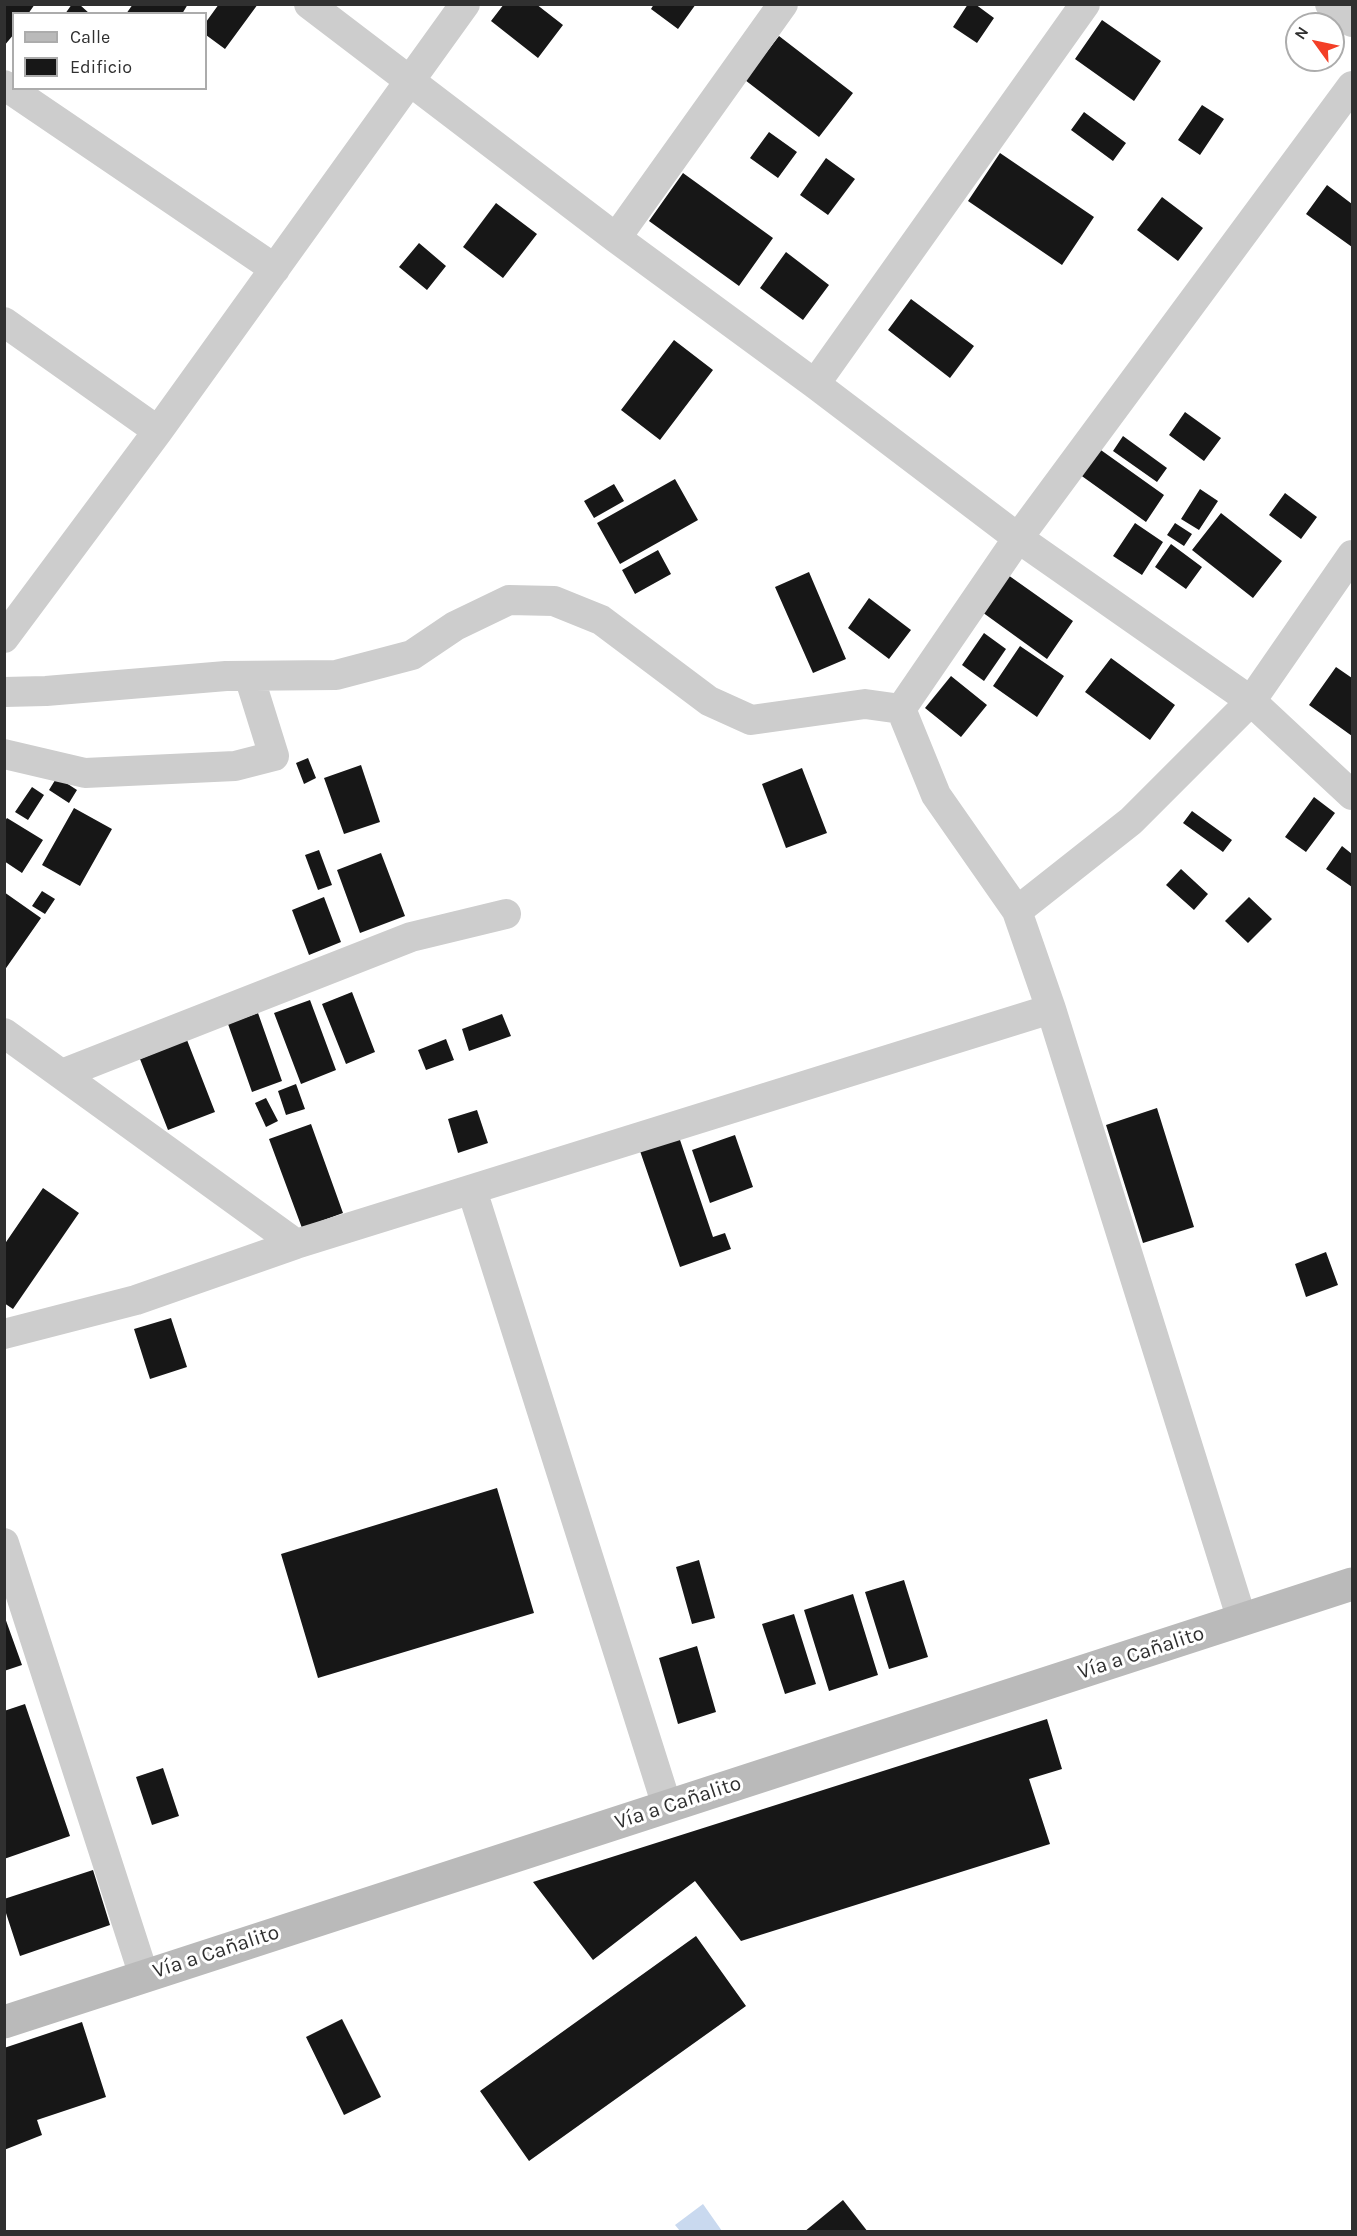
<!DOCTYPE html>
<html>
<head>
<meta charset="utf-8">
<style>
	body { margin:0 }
	#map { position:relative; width:1357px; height:2236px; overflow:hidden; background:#fff; font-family:Karla,sans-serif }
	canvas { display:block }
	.frame { position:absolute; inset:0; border:6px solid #303030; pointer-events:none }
	.legend { position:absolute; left:12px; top:12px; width:195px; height:78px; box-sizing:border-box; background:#fff; border:2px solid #acacac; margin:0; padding:8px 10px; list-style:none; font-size:18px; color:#303030 }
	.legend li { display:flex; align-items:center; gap:12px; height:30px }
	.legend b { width:30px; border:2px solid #acacac }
	.north { position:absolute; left:1285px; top:12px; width:60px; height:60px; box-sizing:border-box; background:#fff; border:2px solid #acacac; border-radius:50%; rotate:303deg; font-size:16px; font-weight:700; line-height:24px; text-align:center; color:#303030 }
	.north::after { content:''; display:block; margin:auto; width:21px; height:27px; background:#f33f27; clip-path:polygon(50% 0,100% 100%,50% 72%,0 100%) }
</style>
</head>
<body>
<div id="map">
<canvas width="1357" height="2236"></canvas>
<div class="frame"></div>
<ul class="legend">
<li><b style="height:8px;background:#bababa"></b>Calle</li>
<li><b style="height:16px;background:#171717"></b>Edificio</li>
</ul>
<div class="north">N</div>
</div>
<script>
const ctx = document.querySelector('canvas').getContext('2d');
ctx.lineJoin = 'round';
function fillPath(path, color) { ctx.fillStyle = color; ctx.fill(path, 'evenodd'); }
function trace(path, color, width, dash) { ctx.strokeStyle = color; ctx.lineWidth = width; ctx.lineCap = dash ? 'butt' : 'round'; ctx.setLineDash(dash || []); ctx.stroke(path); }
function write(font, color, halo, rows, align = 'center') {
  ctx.font = font + ' Karla,sans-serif'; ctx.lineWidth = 6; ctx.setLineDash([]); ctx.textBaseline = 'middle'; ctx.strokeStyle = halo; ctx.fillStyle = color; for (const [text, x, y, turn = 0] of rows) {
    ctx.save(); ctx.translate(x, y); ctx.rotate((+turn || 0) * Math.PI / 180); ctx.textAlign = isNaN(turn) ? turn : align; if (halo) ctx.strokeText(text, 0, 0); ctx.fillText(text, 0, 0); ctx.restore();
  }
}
const water = new Path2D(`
	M703,2204l19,27h-42l-5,-6z`);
const building = new Path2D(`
	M4,4h31l-7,10h-14v20l-10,12z
	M72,4h7l11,10h-25z
	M133,4h55l-6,10h-56z
	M219,4h39l-33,45 -19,-14v-13z
	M504,4h32l27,21 -25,33 -47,-37z
	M654,4h42l-18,25 -27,-20z
	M968,4h7l19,14 -17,25 -24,-16z
	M1102,20l59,41 -27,40 -59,-42z
	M779,36l74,57 -34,44 -74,-57z
	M1202,105l22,14 -24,36 -22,-15z
	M1084,112l42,31 -13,18 -42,-31z
	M769,132l28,20 -19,26 -28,-20z
	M1000,153l94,64 -32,48 -94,-64z
	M826,158l29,21 -27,36 -28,-20z
	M683,173l90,65 -34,48 -90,-65z
	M1327,185l25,19v43l-46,-33z
	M1162,197l41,31 -25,33 -41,-31z
	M496,203l41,31 -34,44 -40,-31z
	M419,243l27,23 -19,24 -28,-23z
	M786,252l43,33 -26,35 -43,-32z
	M911,299l63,47 -24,32 -62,-48z
	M674,340l39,30 -53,70 -39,-30z
	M1185,412l36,26 -17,23 -35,-26z
	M1123,436l44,32 -10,14 -44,-31z
	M1098,448l66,47 -18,27 -67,-48z
	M675,479l23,41 -78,44 -23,-41z
	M614,484l10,17 -30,17 -10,-17z
	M1200,489l18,12 -19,29 -18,-11z
	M1285,493l32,24 -16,22 -32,-24z
	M1221,513l61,48 -29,37 -61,-48z
	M1135,523l28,19 -21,33 -29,-19z
	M1175,523l17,11 -8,12 -17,-11z
	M1171,544l31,23 -16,22 -31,-22z
	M658,550l13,24 -36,20 -13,-24z
	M809,572l37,87 -33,14 -38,-86z
	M1008,575l65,46 -26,38 -65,-47z
	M869,598l42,32 -22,29 -41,-31z
	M984,633l22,16 -22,32 -22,-16z
	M1020,646l44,30 -27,41 -44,-31z
	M1111,658l64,47 -25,35 -65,-48z
	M1336,667l16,11v58l-43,-31z
	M951,676l36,29 -26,32 -36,-29z
	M308,758l8,20 -12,6 -8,-21z
	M361,765l19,57 -36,12 -20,-56z
	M802,768l25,65 -41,15 -24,-64z
	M57,777l20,13 -8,13 -20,-13z
	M32,787l12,8 -16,25 -13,-8z
	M1314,797l21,16 -29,39 -21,-15z
	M74,808l38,21 -32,57 -38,-21z
	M1192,811l40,29 -9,12 -40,-29z
	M7,818l36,22 -21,33 -18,-12v-39z
	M1342,846l10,8v33l-26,-18z
	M319,850l13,35 -14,5 -13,-35z
	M381,853l24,63 -45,17 -23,-63z
	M1181,869l27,25 -14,16 -28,-25z
	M42,891l13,8 -10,15 -13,-8z
	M4,892l37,26 -37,53z
	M324,897l17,45 -32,13 -17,-45z
	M1249,897l23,22 -24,24 -23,-22z
	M352,992l23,60 -29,12 -24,-60z
	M310,1000l26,70 -35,14 -27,-71z
	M258,1013l24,68 -30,11 -24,-68z
	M502,1014l9,22 -42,15 -7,-22z
	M446,1039l8,21 -28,10 -8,-20z
	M187,1040l28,72 -47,18 -28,-71z
	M296,1084l9,25 -19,6 -8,-24z
	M266,1098l12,23 -12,6 -11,-24z
	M1157,1108l37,119 -51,16 -37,-118z
	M477,1110l11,33 -30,10 -10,-34z
	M311,1124l32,89 -41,15 -33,-89z
	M735,1135l18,52 -43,16 -18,-53z
	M679,1137l34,100 12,-4 6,16 -51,18 -40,-116z
	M43,1188l36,25 -66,96 -9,-6v-58z
	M1326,1252l12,33 -32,12 -11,-33z
	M171,1318l16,49 -37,12 -16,-50z
	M497,1488l37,125 -216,65 -37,-124z
	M699,1560l16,58 -23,6 -16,-57z
	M904,1580l24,77 -39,12 -24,-77z
	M853,1594l25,81 -49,16 -25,-81z
	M794,1614l22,70 -31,10 -23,-70z
	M4,1615l18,50 -18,6z
	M697,1646l19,66 -38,12 -19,-66z
	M25,1704l45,132 -66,23v-148z
	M1047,1719l15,50 -33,10 21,65 -309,97 -46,-60 -102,79 -60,-78z
	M163,1768l16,48 -27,9 -16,-48z
	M93,1870l17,55 -90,31 -16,-49v-8z
	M696,1936l50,70 -217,155 -49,-70z
	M342,2019l39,78 -37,18 -38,-78z
	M82,2022l24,75 -69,23 5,15 -38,15v-102z
	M843,2200l25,32h-64z`);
const minor = new Path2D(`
	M309,4l307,234 199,146 203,154 233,163 101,94
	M1330,4l22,18
	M4,85l271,184
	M616,238l167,-234
	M4,322l154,109
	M815,384l270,-380
	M4,638l154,-207 307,-427
	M4,692l42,-1 180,-15 110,-1 76,-20 43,-29 54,-26 45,1 47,19 108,81 42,19 114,-16 36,5
	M901,709l35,86 81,116 34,98 191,611
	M901,709l117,-171 334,-452
	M4,754l81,19 150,-7 39,-10 -25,-80
	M1017,911l114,-90 120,-120 101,-146
	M4,1033l292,211
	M62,1074l349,-137 95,-23
	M472,1190l195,616
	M4,1334l132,-34 160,-56 755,-235
	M4,1543l140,433`);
const secondary = new Path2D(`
	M4,2022l1348,-438`);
const streetNames = [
	["Vía a Cañalito",1141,1653,-18],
	["Vía a Cañalito",678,1803,-18],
	["Vía a Cañalito",216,1952,-18]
];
fillPath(water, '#c9d9ef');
fillPath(building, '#171717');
trace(minor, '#cdcdcd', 30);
trace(secondary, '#bababa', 33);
write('21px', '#303030', '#fff', streetNames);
</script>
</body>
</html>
